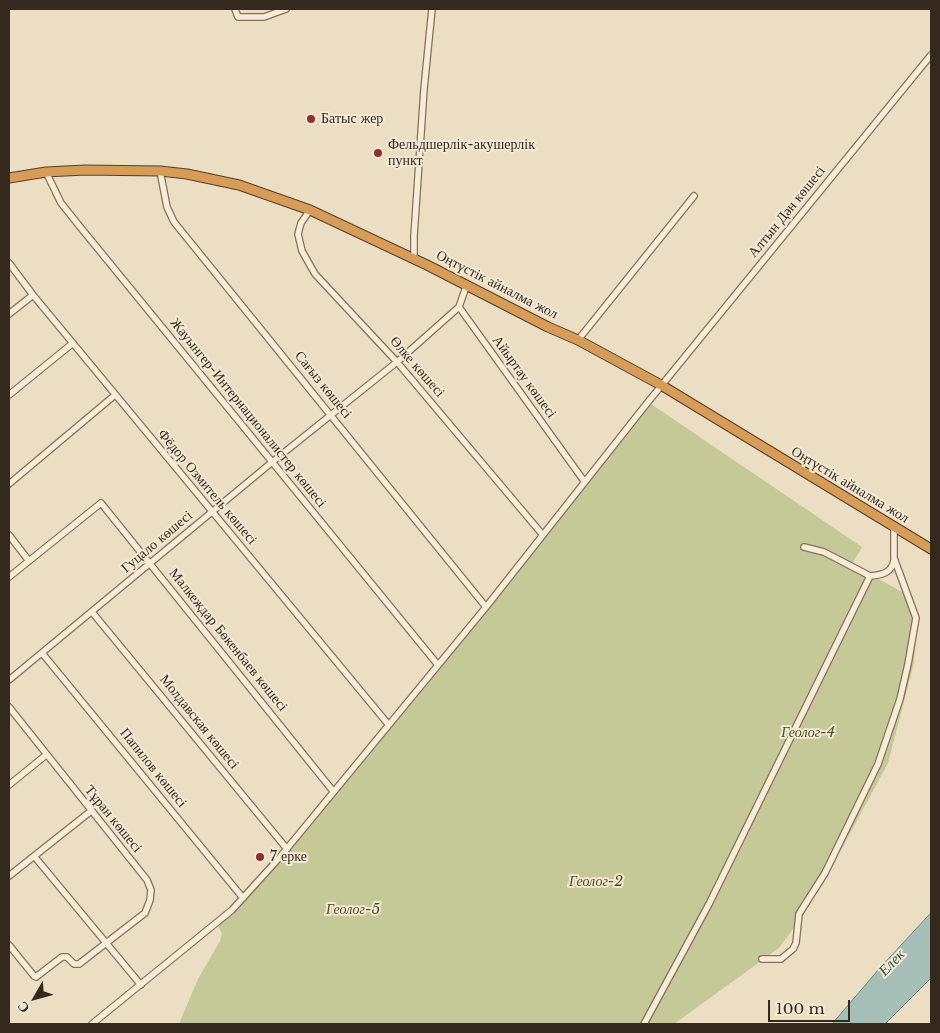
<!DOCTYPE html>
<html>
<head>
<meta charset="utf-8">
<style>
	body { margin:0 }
	#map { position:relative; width:940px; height:1033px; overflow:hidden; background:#ebdec3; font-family:"Libre Baskerville",serif }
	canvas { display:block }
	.frame { position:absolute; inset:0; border:10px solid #35291e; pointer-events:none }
	.north { position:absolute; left:10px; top:973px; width:50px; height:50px; -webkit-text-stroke:4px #f3e9d2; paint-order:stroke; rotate:232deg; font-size:14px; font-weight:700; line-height:20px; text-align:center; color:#35291e }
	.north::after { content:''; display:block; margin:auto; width:18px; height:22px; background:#35291e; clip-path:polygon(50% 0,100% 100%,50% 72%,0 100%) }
	.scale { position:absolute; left:768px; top:1000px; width:82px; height:22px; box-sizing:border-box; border:2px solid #35291e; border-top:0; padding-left:6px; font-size:15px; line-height:18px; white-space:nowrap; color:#35291e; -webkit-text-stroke:4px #f3e9d2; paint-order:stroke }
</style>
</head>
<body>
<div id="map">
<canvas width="940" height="1033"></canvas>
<div class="frame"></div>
<div class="north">С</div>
<div class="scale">100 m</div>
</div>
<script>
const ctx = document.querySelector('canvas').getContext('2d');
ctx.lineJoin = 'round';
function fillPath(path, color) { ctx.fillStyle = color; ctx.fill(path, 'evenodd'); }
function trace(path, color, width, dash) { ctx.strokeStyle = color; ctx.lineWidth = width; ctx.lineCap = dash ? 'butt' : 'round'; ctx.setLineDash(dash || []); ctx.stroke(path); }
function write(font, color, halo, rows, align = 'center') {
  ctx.font = font + ' "Libre Baskerville",serif'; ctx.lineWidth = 4; ctx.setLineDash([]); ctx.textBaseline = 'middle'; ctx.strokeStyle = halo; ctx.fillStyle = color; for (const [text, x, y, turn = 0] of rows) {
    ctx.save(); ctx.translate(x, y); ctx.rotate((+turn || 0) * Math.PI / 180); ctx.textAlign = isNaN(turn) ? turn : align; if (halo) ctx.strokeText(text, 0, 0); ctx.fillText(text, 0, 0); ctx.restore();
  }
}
const green = new Path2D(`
	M648,402l214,145 -10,17 50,28 15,25 -3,46 -26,100 -55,102 -30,50 -24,33 -105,76h-495l19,-45 22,-38 2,-7 -4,-9 23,-21z`);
const water = new Path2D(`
	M931,913v65l-46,46h-53l47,-55z`);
const minor = new Path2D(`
	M235,9l3,8h26l22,-8
	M160,171l7,36 7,15 312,385
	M46,172l15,31 20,25 357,437
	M310,210l-9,13 -3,11 4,17 13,23 82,88 145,172
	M414,259v-23l10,-147 8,-80
	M9,263l24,32 355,429
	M467,284l-8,23 125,174
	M9,314l24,-19
	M578,340l116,-144
	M9,395l64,-52
	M9,484l106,-89
	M9,535l20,26
	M870,576c12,-1 22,-3 24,-16
	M9,577l92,-74 232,288
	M92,612l195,237
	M42,653l201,245
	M9,680l262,-217 126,-101 62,-55
	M9,707l138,173 4,10 -1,10 -5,13 -66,51h-5l-7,-7h-5l-26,20 -2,-1 -25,-31
	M9,785l37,-30
	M34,856l107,129
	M9,876l82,-65
	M762,959h19l12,-10 3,-6 3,-29 26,-41 53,-109 22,-65 8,-35 8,-46 -22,-60v-30
	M92,1024l140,-114 48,-53 206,-250 162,-205 283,-347
	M644,1024l65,-120 161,-328 -46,-24 -20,-5`);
const highway = new Path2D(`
	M9,178l37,-6 39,-2 75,1 27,3 52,11 71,25 117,55 121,62 30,13 83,45 270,164`);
const markers = [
	[311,119,5,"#902e31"],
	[378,153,5,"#902e31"],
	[260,857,5,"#902e31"]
];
const poiNames = [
	["Батыс жер",321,119],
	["Фельдшерлік-акушерлік",388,145],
	["пункт",388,161],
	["7 ерке",270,857]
];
const streetNames = [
	["Алтын Дән көшесі",787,212,-51],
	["Оңтүстік айналма жол",497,285,27],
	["Өлке көшесі",417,367,49],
	["Айыртау көшесі",524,377,54],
	["Сағыз көшесі",323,385,51],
	["Жауынгер-Интернационалистер көшесі",248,413,51],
	["Оңтүстік айналма жол",850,485,31],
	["Фёдор Озмитель көшесі",207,487,50],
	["Гуцало көшесі",157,542,-40],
	["Малкеждар Бөкенбаев көшесі",228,640,51],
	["Молдавская көшесі",199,722,51],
	["Папилов көшесі",153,768,51],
	["Тұран көшесі",113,819,51]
];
const parkNames = [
	["Геолог-4",808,733],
	["Геолог-2",596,882],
	["Геолог-5",353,910]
];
const waterNames = [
	["Елек",892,963,-46]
];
fillPath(green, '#c4c997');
fillPath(water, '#a5beb6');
trace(water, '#6c8c83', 1);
trace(minor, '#84705b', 8);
trace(highway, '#523f2f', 11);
trace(minor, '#f7ecd5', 5.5);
trace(highway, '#d79c57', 9);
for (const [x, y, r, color] of markers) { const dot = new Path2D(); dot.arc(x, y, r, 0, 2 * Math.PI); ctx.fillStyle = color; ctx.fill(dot); trace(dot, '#f3e9d2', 2); }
write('14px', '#35291e', '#f3e9d2', poiNames, 'left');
write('14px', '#35291e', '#f3e9d2', streetNames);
write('italic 14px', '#465026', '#f3e9d2', parkNames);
write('italic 15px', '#2e5451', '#f3e9d2', waterNames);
</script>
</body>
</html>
